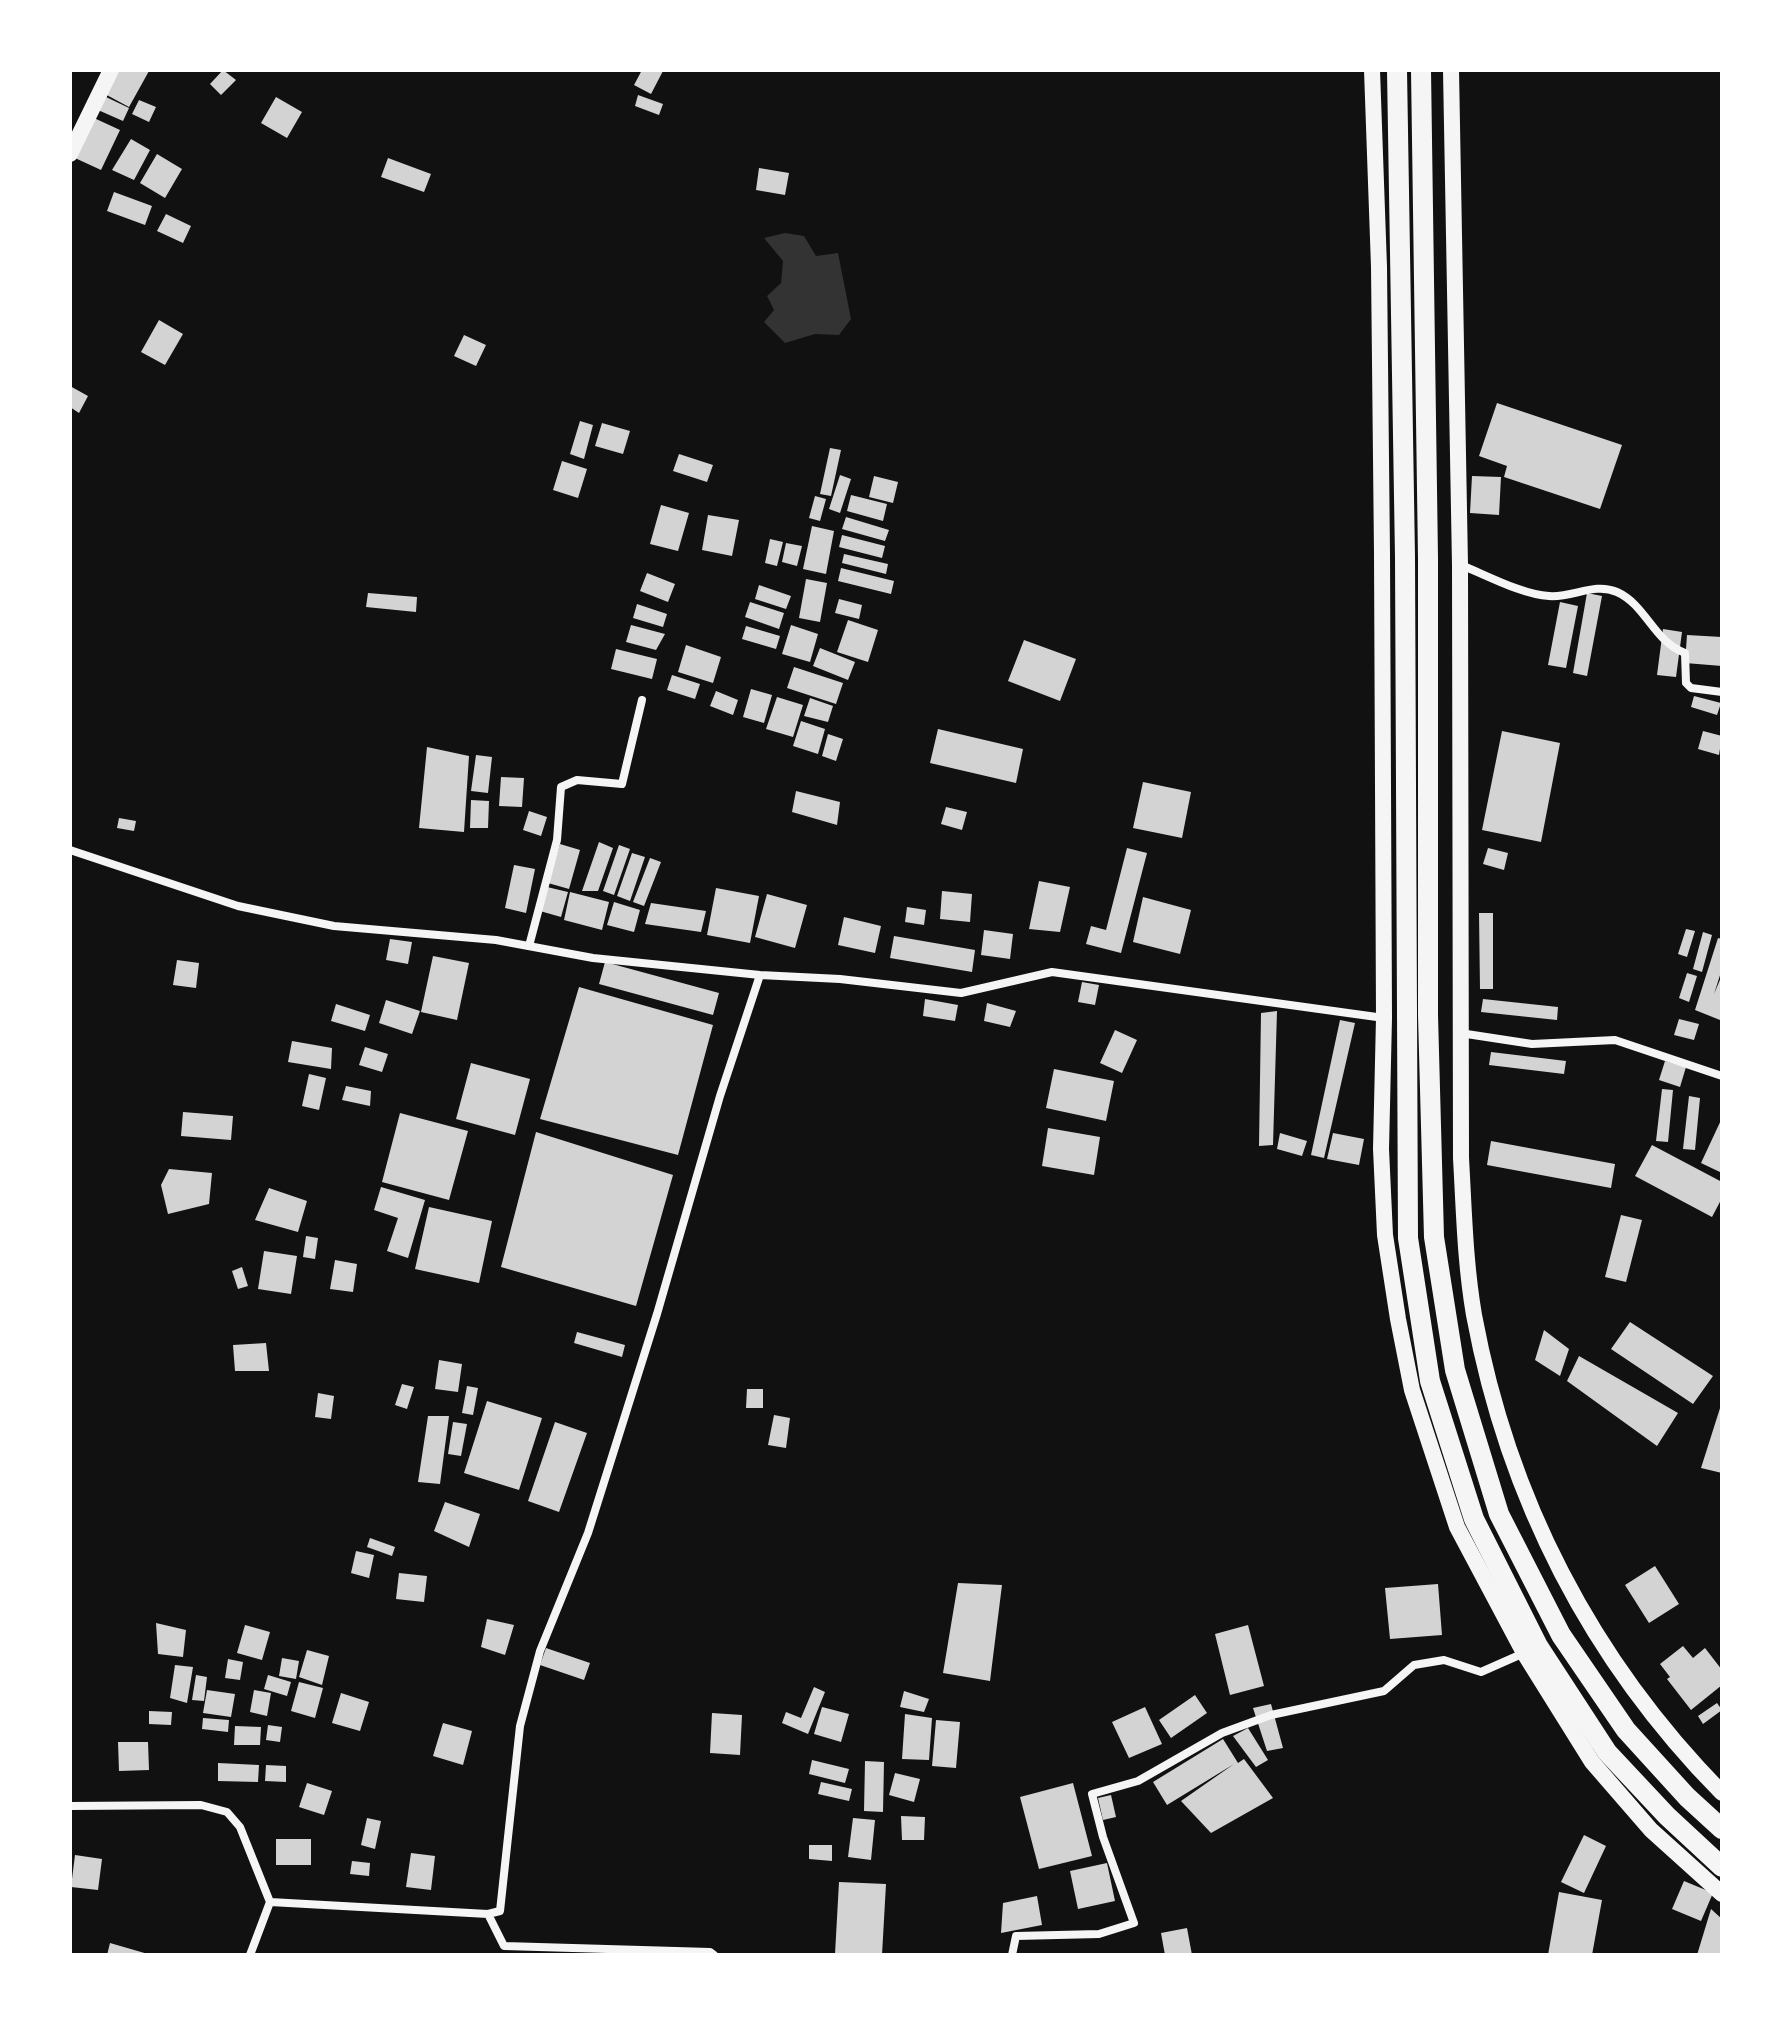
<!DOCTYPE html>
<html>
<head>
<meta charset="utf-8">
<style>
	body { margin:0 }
	#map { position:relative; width:1792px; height:2025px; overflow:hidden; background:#111; font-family:Overpass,sans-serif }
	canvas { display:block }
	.frame { position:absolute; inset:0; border:72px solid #fff; pointer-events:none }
</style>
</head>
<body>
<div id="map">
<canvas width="1792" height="2025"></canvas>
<div class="frame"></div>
</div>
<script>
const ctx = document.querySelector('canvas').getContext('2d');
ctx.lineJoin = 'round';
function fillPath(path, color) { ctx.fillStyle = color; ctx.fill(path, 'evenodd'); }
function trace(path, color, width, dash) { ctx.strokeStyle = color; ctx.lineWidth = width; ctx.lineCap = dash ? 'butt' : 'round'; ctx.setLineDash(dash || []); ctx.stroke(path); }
const water = new Path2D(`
	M785,233l19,3 12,20 22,-3 13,66 -12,16 -24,-1 -30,9 -21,-21 10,-12 -7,-14 14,-13 2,-22 -19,-23z`);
const building = new Path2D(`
	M116,70l33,1 -20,36 -26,-14z
	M223,70l13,10 -15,15 -11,-11z
	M642,70l21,1 -12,23 -17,-9z
	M638,95l25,9 -4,11 -24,-9z
	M104,96l25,12 -6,13 -25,-11z
	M276,97l26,15 -15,26 -26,-15z
	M139,100l17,7 -7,15 -17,-8z
	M94,118l26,12 -19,40 -26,-12z
	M131,139l19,11 -16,30 -22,-10z
	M157,154l25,15 -17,29 -25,-15z
	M388,158l43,16 -7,18 -43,-15z
	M759,168l30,5 -4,22 -29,-5z
	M114,192l38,14 -7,19 -38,-14z
	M166,214l25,12 -8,17 -26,-12z
	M159,320l24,14 -18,31 -24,-13z
	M464,335l22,10 -10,21 -22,-10z
	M70,386l18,10 -9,17 -9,-6z
	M1497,403l125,42 -22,64 -96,-32 3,-11 -28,-10z
	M580,421l13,4 -9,34 -14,-5z
	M602,423l28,8 -7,23 -28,-8z
	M830,448l11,2 -10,46 -11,-2z
	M679,454l34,11 -6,17 -34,-11z
	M562,461l25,8 -9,29 -25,-8z
	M840,475l11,4 -11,34 -11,-4z
	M874,476l24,6 -5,21 -24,-6z
	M1472,476l29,1 -2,38 -29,-2z
	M851,495l36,9 -4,17 -36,-10z
	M815,496l11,3 -6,22 -11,-3z
	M661,505l28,8 -11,38 -28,-7z
	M708,515l31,5 -7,36 -30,-6z
	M846,517l43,13 -4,11 -43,-12z
	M812,526l22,5 -8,43 -23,-5z
	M842,535l43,11 -3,12 -43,-11z
	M770,539l13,3 -6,24 -12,-3z
	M786,543l16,3 -5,20 -15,-4z
	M844,554l44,10 -2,10 -44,-11z
	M841,568l53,13 -3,13 -53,-13z
	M647,573l28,11 -7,18 -28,-11z
	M806,579l21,4 -7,39 -21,-4z
	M759,585l32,11 -5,13 -31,-10z
	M368,593l49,4 -1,15 -50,-5z
	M1587,593l15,3 -15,80 -14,-3z
	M839,599l23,6 -3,14 -24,-6z
	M750,602l34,11 -5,16 -34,-12z
	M1560,602l18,4 -12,62 -18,-3z
	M637,604l30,10 -4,13 -30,-9z
	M848,620l30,10 -10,32 -31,-10z
	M631,625l34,9 -9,16 -30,-8z
	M791,625l27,9 -8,28 -28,-8z
	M746,626l34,10 -4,13 -34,-10z
	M1663,629l19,3 -6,45 -19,-2z
	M1687,635l35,2v29l-37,-3z
	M1024,640l52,19 -16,42 -52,-20z
	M686,645l35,12 -8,26 -35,-11z
	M820,648l35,14 -7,18 -35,-14z
	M616,649l41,10 -5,20 -41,-10z
	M794,667l49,16 -7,21 -49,-16z
	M672,675l28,9 -5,15 -28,-9z
	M751,689l21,6 -8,28 -21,-6z
	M716,691l22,9 -5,15 -23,-9z
	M1694,696l27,7 -4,12 -26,-8z
	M777,697l26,8 -10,32 -27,-8z
	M810,698l23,8 -5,16 -24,-6z
	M801,721l24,8 -7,25 -25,-8z
	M938,729l85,20 -7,34 -86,-20z
	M1502,731l58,12 -19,99 -59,-12z
	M1703,731l19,5 -3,19 -21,-6z
	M828,734l15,5 -7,22 -14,-5z
	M427,747l42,9 -5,76 -45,-4z
	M476,755l16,2 -4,36 -17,-2z
	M501,777l23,1 -2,29 -23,-1z
	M1143,782l48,10 -9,46 -49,-10z
	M796,791l44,11 -3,23 -45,-13z
	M471,800l18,1 -1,27h-18z
	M946,807l21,5 -5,18 -21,-6z
	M529,811l18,6 -6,19 -18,-6z
	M119,818l17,3 -2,10 -17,-3z
	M599,842l14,6 -15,43h-16z
	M560,844l20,6 -11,39 -21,-6z
	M619,845l11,4 -16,46 -11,-4z
	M1127,848l20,5 -26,100 -35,-9 5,-18 15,4z
	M1488,848l20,5 -4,17 -21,-6z
	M632,853l13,4 -15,44 -13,-5z
	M650,858l11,4 -17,44 -11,-4z
	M514,865l21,4 -9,44 -21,-5z
	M1039,881l31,6 -10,45 -31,-3z
	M547,887l21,5 -7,25 -21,-6z
	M716,888l43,8 -9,47 -43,-8z
	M942,891l30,3 -2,28 -30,-3z
	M570,892l39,10 -7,28 -38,-10z
	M767,894l40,11 -12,43 -40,-11z
	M1143,897l48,13 -11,44 -47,-12z
	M614,902l26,8 -6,22 -27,-7z
	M651,903l55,8 -5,21 -56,-8z
	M907,907l19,3 -2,15 -19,-3z
	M1479,913h14v76h-13z
	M844,917l37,9 -6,27 -37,-8z
	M1686,929l9,2 -8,26 -9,-3z
	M984,930l29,4 -3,25 -29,-4z
	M1703,932l9,3 -10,37 -9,-3z
	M894,936l81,14 -3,22 -82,-14z
	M1718,938l4,1v30l-8,25 8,-19 -2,45 -25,-10z
	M390,939l22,3 -4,22 -22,-4z
	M433,956l36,7 -12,57 -36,-8z
	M177,960l22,3 -3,25 -23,-3z
	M605,962l114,31 -6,22 -114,-31z
	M1687,973l10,3 -8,26 -10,-4z
	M1082,982l17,3 -4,20 -17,-3z
	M579,987l134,38 -35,130 -138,-36z
	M925,999l33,6 -3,16 -32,-5z
	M1483,999l75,8 -1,13 -76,-8z
	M386,1000l34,11 -8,23 -33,-11z
	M987,1003l29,8 -6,16 -26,-6z
	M336,1004l34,11 -5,16 -34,-10z
	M1277,1011l-4,134 -14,1 2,-133z
	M1679,1019l20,5 -5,16 -20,-5z
	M1340,1020l15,3 -31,135 -13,-3z
	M1115,1030l22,10 -15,33 -22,-10z
	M292,1041l40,7 -1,21 -43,-7z
	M365,1047l23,7 -6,18 -23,-7z
	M1491,1052l75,9 -2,13 -75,-9z
	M1665,1061l21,6 -6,20 -21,-7z
	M471,1063l59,16 -15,56 -59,-16z
	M1054,1069l60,12 -8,40 -60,-13z
	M309,1074l17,4 -7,32 -17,-4z
	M346,1086l25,5 -1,15 -28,-6z
	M1662,1089l11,1 -5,52 -12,-1z
	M1689,1096l11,2 -5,52 -12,-1z
	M183,1112l50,4 -2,24 -50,-4z
	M400,1113l68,18 -19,69 -67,-18z
	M1722,1118v55l-21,-10z
	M1048,1128l52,9 -6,38 -52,-9z
	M536,1132l137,43 -37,131 -135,-39z
	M1280,1133l27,8 -5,15 -25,-7z
	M1333,1133l31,6 -5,26 -32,-6z
	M1491,1141l124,23 -4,24 -124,-23z
	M1652,1145l70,37v16l-10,19 -77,-41z
	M169,1169l43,4 -3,31 -41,10 -7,-29z
	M381,1187l44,13 -17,58 -21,-7 11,-33 -24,-8z
	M269,1188l38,13 -9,31 -43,-12z
	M429,1207l63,14 -13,62 -64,-14z
	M1621,1215l21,5 -16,62 -21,-5z
	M306,1236l12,2 -3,21 -12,-2z
	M264,1251l33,5 -6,38 -33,-5z
	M335,1260l22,4 -4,28 -23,-3z
	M242,1267l6,19 -10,3 -6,-18z
	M1630,1322l83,54 -20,28 -82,-55z
	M1544,1330l25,19 -9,27 -25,-16z
	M577,1332l48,13 -3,12 -48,-14z
	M266,1343l3,28h-34l-2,-26z
	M1579,1356l99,57 -21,33 -90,-65z
	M439,1360l23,4 -4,28 -23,-3z
	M402,1384l12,3 -7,22 -12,-4z
	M467,1386l11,2 -5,27 -11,-2z
	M747,1389h16v19h-17z
	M318,1393l16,3 -3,23 -16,-2z
	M487,1401l55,17 -23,72 -55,-17z
	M1721,1405h1v68l-21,-5z
	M774,1415l16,3 -4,30 -18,-3z
	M428,1416h21l-9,68 -22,-2z
	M453,1422l14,2 -6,32 -13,-2z
	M555,1422l32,11 -28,79 -31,-11z
	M445,1502l35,12 -11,33 -35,-16z
	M370,1538l25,9 -3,9 -25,-9z
	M356,1551l18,4 -5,23 -18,-5z
	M1655,1566l24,38 -30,19 -24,-38z
	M399,1573l28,3 -3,26 -28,-3z
	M958,1583l44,2 -12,96 -47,-8z
	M1438,1584l4,51 -52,4 -5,-51z
	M487,1619l27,6 -9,30 -24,-8z
	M156,1623l30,7 -3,27 -25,-3z
	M245,1625l25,7 -8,28 -25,-7z
	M1248,1625l16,61 -34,9 -15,-61z
	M1683,1646l10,12 12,-10 17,22v15l-31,25 -24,-31 3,-2 -10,-13z
	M546,1648l44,15 -6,17 -44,-15z
	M307,1650l22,6 -7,29 -23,-8z
	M282,1658l17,3 -3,18 -17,-3z
	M228,1659l15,3 -3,18 -15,-2z
	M175,1665l18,2 -6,36 -17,-5z
	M196,1675l11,2 -3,24 -12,-1z
	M268,1675l23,7 -4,14 -23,-7z
	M299,1682l24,6 -8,30 -24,-7z
	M814,1687l11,5 -17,42 -26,-11 4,-11 15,6z
	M207,1690l28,4 -4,23 -28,-4z
	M254,1690l17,3 -4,23 -17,-4z
	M904,1691l25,8 -5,13 -24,-5z
	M341,1693l28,9 -9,29 -28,-8z
	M1195,1695l12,18 -36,25 -12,-18z
	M1717,1703l5,7 -19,14 -5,-8z
	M1271,1704l12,44 -16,3 -14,-43z
	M822,1707l27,7 -8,28 -27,-8z
	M1145,1707l17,37 -33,14 -17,-36z
	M149,1711l23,1 -1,13 -22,-1z
	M712,1713l30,2 -2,40 -30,-2z
	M905,1714l27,4 -3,42 -27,-1z
	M203,1718l26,2 -1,12 -26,-3z
	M936,1720l24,2 -4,46 -24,-2z
	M443,1723l29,8 -9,34 -30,-9z
	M268,1725l14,2 -2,15 -14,-2z
	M235,1726l26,1 -1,18h-26z
	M1248,1728l20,32 -12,7 -23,-31z
	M1223,1739l15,24 6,-4 29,39 -62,35 -30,-32 53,-37 -67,41 -14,-23z
	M118,1742h30l1,28 -30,1z
	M812,1760l37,9 -4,14 -36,-9z
	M865,1761l19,1 -1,50 -19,-1z
	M218,1763l41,2 -1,17 -40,-1z
	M266,1765l20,1v16l-21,-1z
	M895,1773l25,6 -6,23 -25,-7z
	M821,1782l31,7 -3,12 -31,-7z
	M307,1783l25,8 -8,24 -25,-8z
	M1073,1783l19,73 -53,13 -19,-72z
	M1111,1795l5,22 -13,3 -5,-22z
	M901,1816l24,1 -1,23h-22z
	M367,1818l14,3 -6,28 -14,-4z
	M853,1818l22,2 -4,40 -23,-3z
	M1584,1835l22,11 -22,47 -23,-11z
	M276,1839h35v26h-35z
	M809,1845h23v16l-23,-2z
	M411,1853l24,3 -4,34 -25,-3z
	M75,1855l27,4 -4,31 -27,-3z
	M352,1861l18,2 -1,13 -19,-2z
	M1107,1863l8,38 -37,8 -8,-38z
	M1684,1881l29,12 -12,28 -29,-12z
	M839,1882l47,2 -4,71 -47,-1z
	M1559,1892l43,8 -10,55h-44z
	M1037,1896l5,29 -41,8 2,-30z
	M1711,1909l11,10v36h-25z
	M1187,1928l5,27h-27l-4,-22z
	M110,1943l38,11v1h-41z`);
const minor = new Path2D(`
	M1461,565c25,10 62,30 88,31 24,2 45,-14 68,-4 29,13 37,50 68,61l1,30 5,5 31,4
	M70,850l168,56 96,20 162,14 97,18 167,17 80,4 121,14 91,-21 332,46
	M529,946l28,-106 4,-53 16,-7 45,4 20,-84
	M1460,1033l72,11 83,-4 107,36
	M70,1806l131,-1 26,7 13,15 30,75
	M488,1914l12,-3 20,-185 20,-75 48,-118 69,-219 63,-218 40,-121
	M250,1955l20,-53 218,12 16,32 206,6 4,3
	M1012,1955l4,-19 83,-2 35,-11 -31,-86 -11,-43 46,-13 84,-48 49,-18 113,-24 30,-26 30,-5 37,12 43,-19`);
const secondary = new Path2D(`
	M1372,70l7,197 3,287 2,464 -3,131 4,86 13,84 14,71 45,137 67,126 68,109 59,68 71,64
	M1451,70l9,495 1,593c3,52 4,105 13,157 34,183 117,345 248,478
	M70,154l41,-84`);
const trunk = new Path2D(`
	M1397,70l8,487 3,681 22,143 44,138 64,127 69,106 60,64 55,51
	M1421,70l7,489v456l6,222 21,133 44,144 62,121 65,95 61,67 35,32`);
fillPath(water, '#333');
fillPath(building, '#d3d3d3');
trace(minor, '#f5f5f5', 8);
trace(secondary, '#f5f5f5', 16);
trace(trunk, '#f5f5f5', 20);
</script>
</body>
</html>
